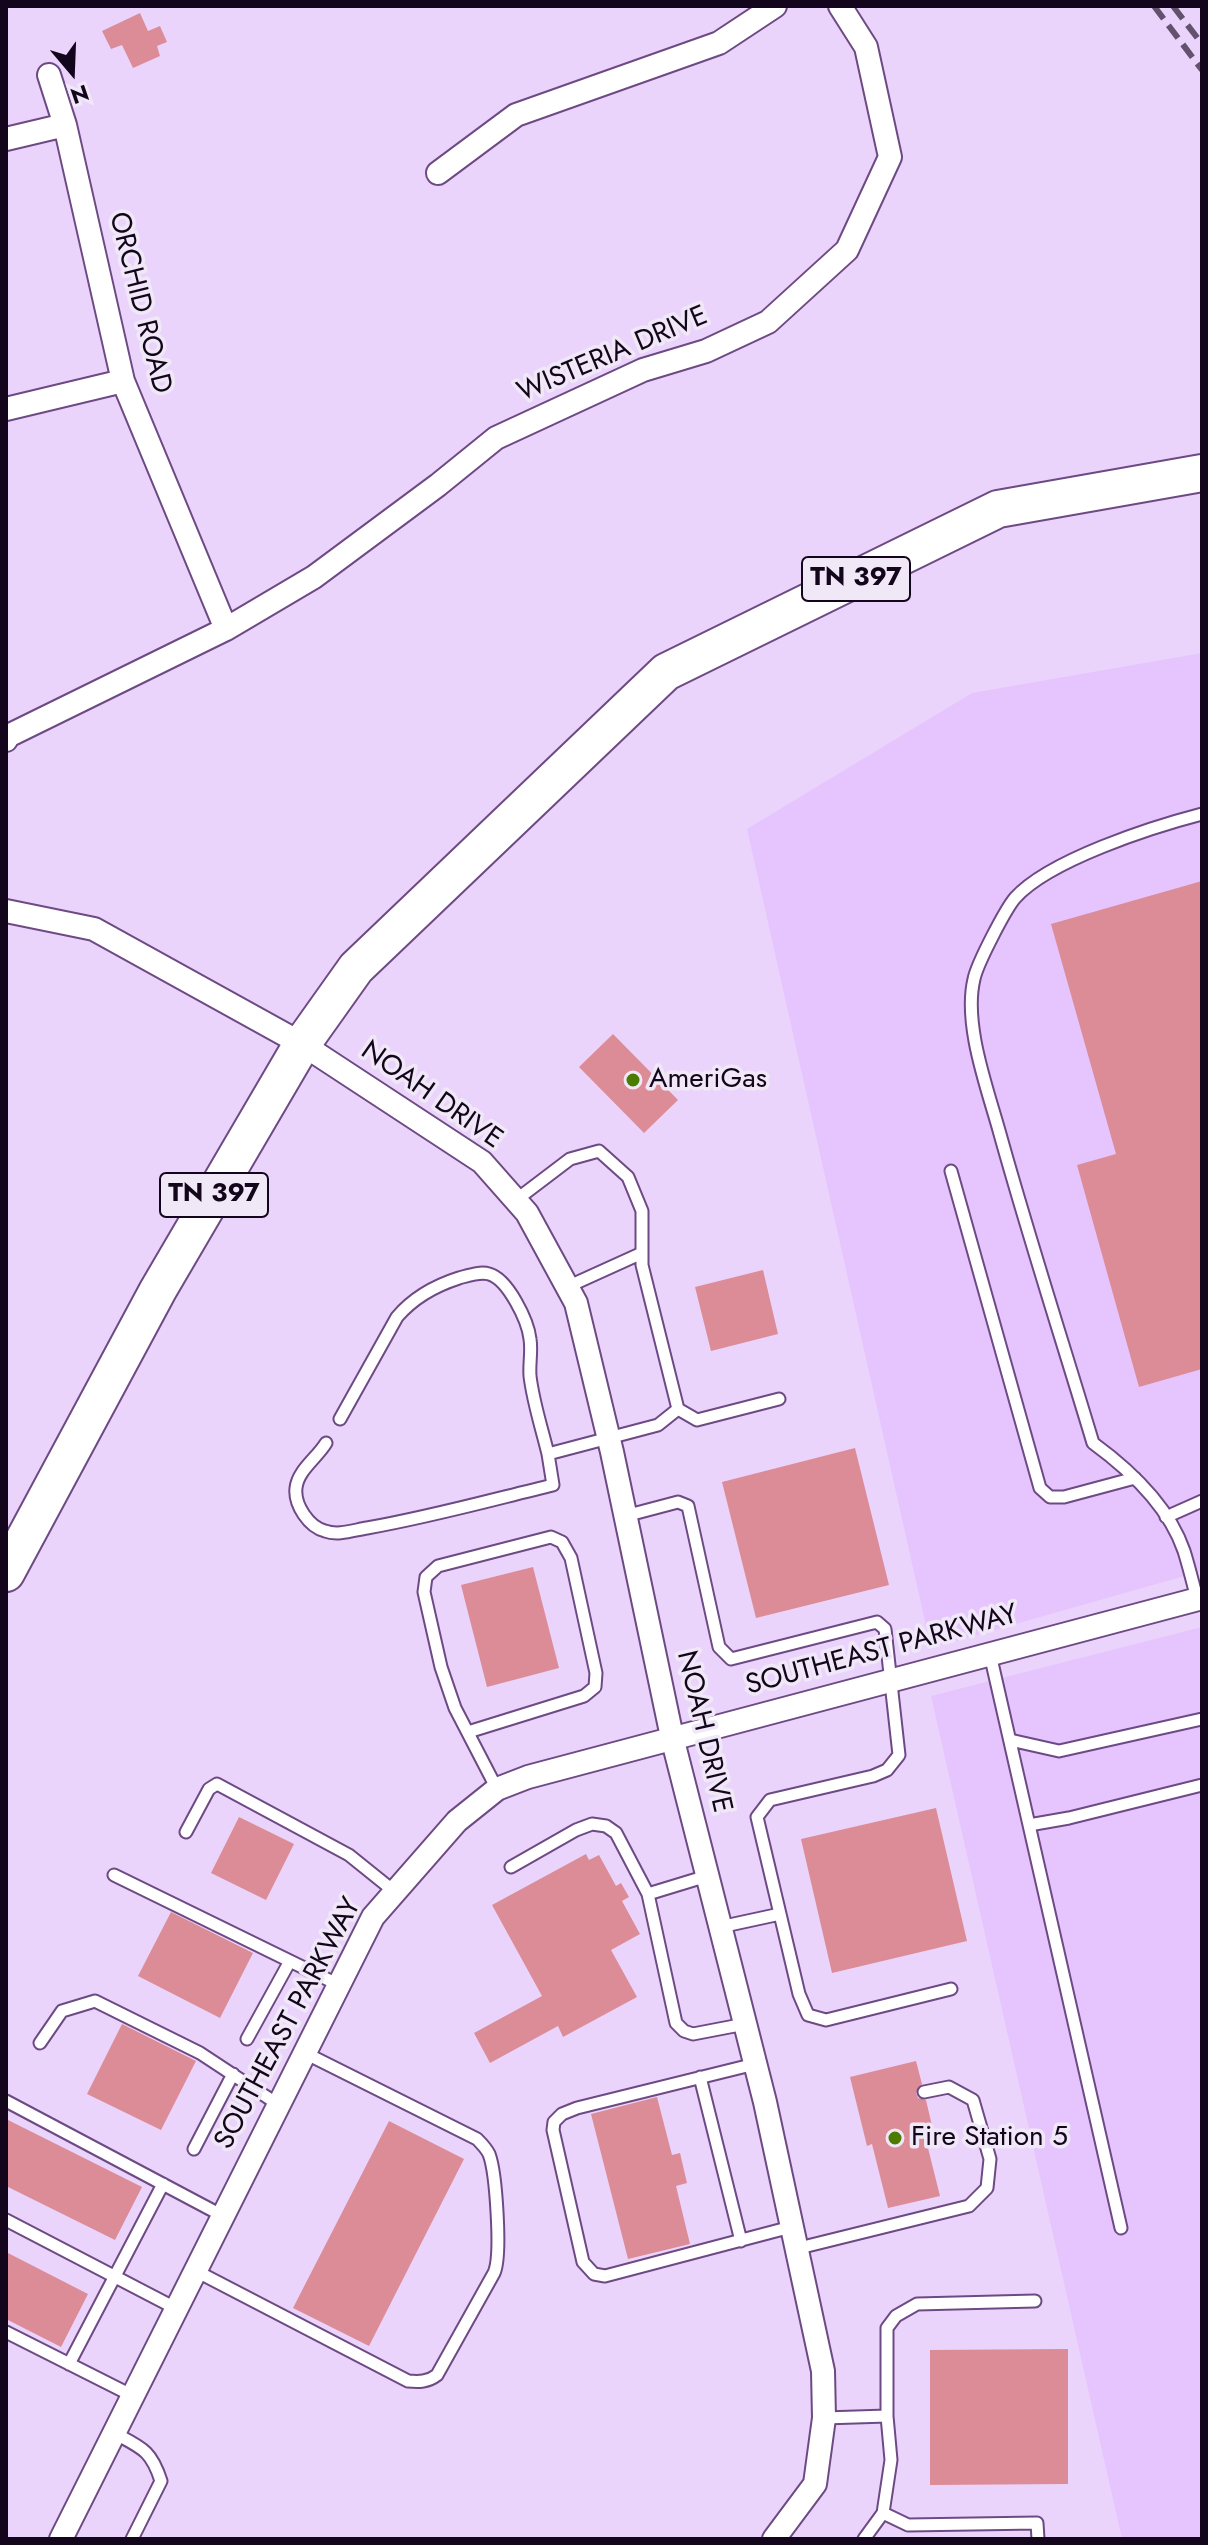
<!DOCTYPE html>
<html>
<head>
<meta charset="utf-8">
<style>
	body { margin:0 }
	#map { position:relative; width:1208px; height:2545px; overflow:hidden; background:#ebd4fc; font-family:Jost,sans-serif }
	canvas { display:block }
	.frame { position:absolute; inset:0; border:8px solid #13061c; pointer-events:none }
	.north { position:absolute; left:32px; top:32px; width:80px; height:80px; -webkit-text-stroke:6px #f0e8f6; paint-order:stroke; rotate:161deg; font-size:22px; font-weight:700; line-height:32px; text-align:center; color:#13061c }
	.north::after { content:''; display:block; margin:auto; width:28px; height:36px; background:#13061c; clip-path:polygon(50% 0,100% 100%,50% 72%,0 100%) }
</style>
</head>
<body>
<div id="map">
<canvas width="1208" height="2545"></canvas>
<div class="frame"></div>
<div class="north">N</div>
</div>
<script>
const ctx = document.querySelector('canvas').getContext('2d');
ctx.lineJoin = 'round';
function fillPath(path, color) { ctx.fillStyle = color; ctx.fill(path, 'evenodd'); }
function trace(path, color, width, dash) { ctx.strokeStyle = color; ctx.lineWidth = width; ctx.lineCap = dash ? 'butt' : 'round'; ctx.setLineDash(dash || []); ctx.stroke(path); }
function write(font, color, halo, rows, align = 'center') {
  ctx.font = font + ' Jost,sans-serif'; ctx.lineWidth = 7; ctx.setLineDash([]); ctx.textBaseline = 'middle'; ctx.strokeStyle = halo; ctx.fillStyle = color; for (const [text, x, y, turn = 0] of rows) {
    ctx.save(); ctx.translate(x, y); ctx.rotate((+turn || 0) * Math.PI / 180); ctx.textAlign = isNaN(turn) ? turn : align; if (halo) ctx.strokeText(text, 0, 0); ctx.fillText(text, 0, 0); ctx.restore();
  }
}
const built = new Path2D(`
	M1202,653v918l-271,77 -184,-819 225,-136z
	M1202,1627v912h-80l-191,-843z`);
const building = new Path2D(`
	M140,13l8,18 12,-5 7,16 -10,4 3,10 -27,12 -11,-23 -11,4 -9,-18z
	M1202,881v488l-63,18 -62,-222 39,-11 -65,-230z
	M613,1034l65,66 -34,33 -65,-66z
	M763,1270l15,64 -67,17 -16,-64z
	M855,1448l34,137 -133,33 -34,-136z
	M533,1567l26,101 -72,19 -26,-102z
	M936,1808l31,133 -135,32 -31,-134z
	M239,1817l55,27 -28,56 -55,-27z
	M586,1854l3,6 10,-5 17,31 5,-3 8,14 -7,4 18,33 -29,16 26,47 -74,40 -5,-11 -68,37 -16,-30 68,-37 -50,-91z
	M171,1912l82,41 -33,65 -82,-42z
	M122,2024l74,37 -35,69 -74,-36z
	M916,2061l6,23 -6,9 2,5 8,2 7,30 -9,2 16,64 -52,12 -16,-64 -5,2 -17,-69z
	M657,2097l15,58 8,-2 7,30 -11,3 14,58 -62,15 -37,-145z
	M6,2119l136,68 -27,53 -109,-54z
	M389,2121l75,38 -95,187 -76,-38z
	M6,2252l82,42 -27,53 -55,-28z
	M1068,2349v135l-138,1v-135z`);
const service = new Path2D(`
	M951,1171l89,317 10,9h14l71,-19
	M516,1200l54,-41 29,-8 29,26 14,34v54l36,144 19,11 82,-21
	M567,1287l75,-34
	M340,1419l57,-102c17,-20 37,-31 62,-39 8,-2 21,-7 30,-4 19,5 39,47 41,65 2,12 -1,25 0,37 3,26 12,53 18,78l110,-29 20,-16
	M326,1443c-9,15 -28,27 -30,45 -2,17 13,39 29,43 13,5 29,-1 42,-3 63,-11 124,-28 186,-43l-5,-31
	M625,1516l53,-14 10,4 31,141 12,12 146,-37 8,7 14,126 -12,15 -14,6 -103,24 -13,17 42,177 9,21 18,5 125,-31
	M1166,1517l36,-16
	M1197,1599c-4,-16 -8,-32 -13,-48 -15,-44 -54,-81 -91,-108 -31,-103 -64,-205 -93,-309 -12,-44 -37,-109 -26,-155 3,-15 31,-69 41,-81 34,-38 137,-71 187,-84
	M990,1654l131,574
	M468,1732l116,-36 11,-9 1,-14 -25,-115 -9,-16 -11,-5 -113,29 -12,11 -2,15 17,75 14,41 42,81
	M1010,1740l49,11 143,-32
	M1029,1825l40,-7 133,-33
	M186,1832l23,-43 8,-5 132,71 46,37
	M511,1867l65,-37 16,-6 14,2 10,7 32,61 28,129 8,8 9,3 52,-10
	M114,1875l225,110
	M648,1894l59,-18
	M720,1927l60,-13
	M247,2039l43,-78
	M40,2043l22,-32 33,-10 105,52 79,52
	M755,2064l-178,44 -15,6 -8,8 -1,8 30,132 11,12 11,2 186,-49
	M700,2077l41,164
	M6,2101l217,115
	M194,2149l39,-75
	M6,2220l171,89
	M795,2249l174,-43 18,-18 3,-29 -17,-59 -24,-13 -25,5
	M196,2271l212,110c11,1 20,1 29,-6l57,-102c8,-17 2,-101 -5,-119 -3,-6 -7,-10 -12,-15l-172,-86
	M6,2332l127,64
	M69,2364l94,-180
	M887,2416v-88l9,-12 21,-12 118,-3
	M824,2418l63,-2 4,44 -8,53 25,12 129,-2 1,16
	M114,2433c28,15 37,17 47,48l-29,58
	M864,2539l19,-26`);
const minor = new Path2D(`
	M49,75l16,50 58,256 103,248
	M6,139l59,-14
	M438,173l78,-58 203,-72 56,-37
	M6,409l117,-28
	M6,740l2,-4 218,-107 88,-52 124,-92 58,-47 147,-68 63,-19 62,-29 79,-72 43,-93 -24,-110 -26,-41
	M6,911l88,18 208,115 180,118 45,51 49,90 36,149 60,285 93,365 58,269 1,47 -9,66 -41,55
	M61,2539l312,-622 84,-96 40,-32 31,-12 674,-179`);
const primary = new Path2D(`
	M6,1573l152,-283 144,-246 54,-76 310,-296 332,-163 204,-36`);
const rail = new Path2D(`
	M1154,6l48,64
	M1173,6l29,38`);
const markers = [
	[633,1080,8,"#4c7b02"],
	[895,2138,8,"#4c7b02"]
];
const shields = [
	[856,579,108],
	[214,1195,108]
];
const shieldNames = [
	["TN 397",856,579],
	["TN 397",214,1195]
];
const streetNames = [
	["ORCHID ROAD",139,303,76],
	["WISTERIA DRIVE",613,355,-23],
	["NOAH DRIVE",431,1096,35],
	["SOUTHEAST PARKWAY",882,1651,-15],
	["NOAH DRIVE",703,1732,77],
	["SOUTHEAST PARKWAY",289,2024,-62]
];
const poiNames = [
	["AmeriGas",649,1080],
	["Fire Station 5",911,2138]
];
fillPath(built, '#e6c4fe');
fillPath(building, '#db8c97');
trace(service, '#6d4a83', 15);
trace(minor, '#6d4a83', 26);
trace(primary, '#6d4a83', 40);
trace(service, '#fff', 11);
trace(minor, '#fff', 22);
trace(primary, '#fff', 36);
trace(rail, '#62526e', 6, [16, 8]);
for (const [x, y, r, color] of markers) { const dot = new Path2D(); dot.arc(x, y, r, 0, 2 * Math.PI); ctx.fillStyle = color; ctx.fill(dot); trace(dot, '#f0e8f6', 3); }
for (const [x, y, w] of shields) { const box = new Path2D(); box.roundRect(x - w / 2, y - 22, w, 44, 6); ctx.fillStyle = '#f0e8f6'; ctx.fill(box); trace(box, '#13061c', 2); }
write('bold 26px', '#13061c', null, shieldNames);
write('28px', '#13061c', '#f0e8f6', streetNames);
write('28px', '#13061c', '#f0e8f6', poiNames, 'left');
</script>
</body>
</html>
